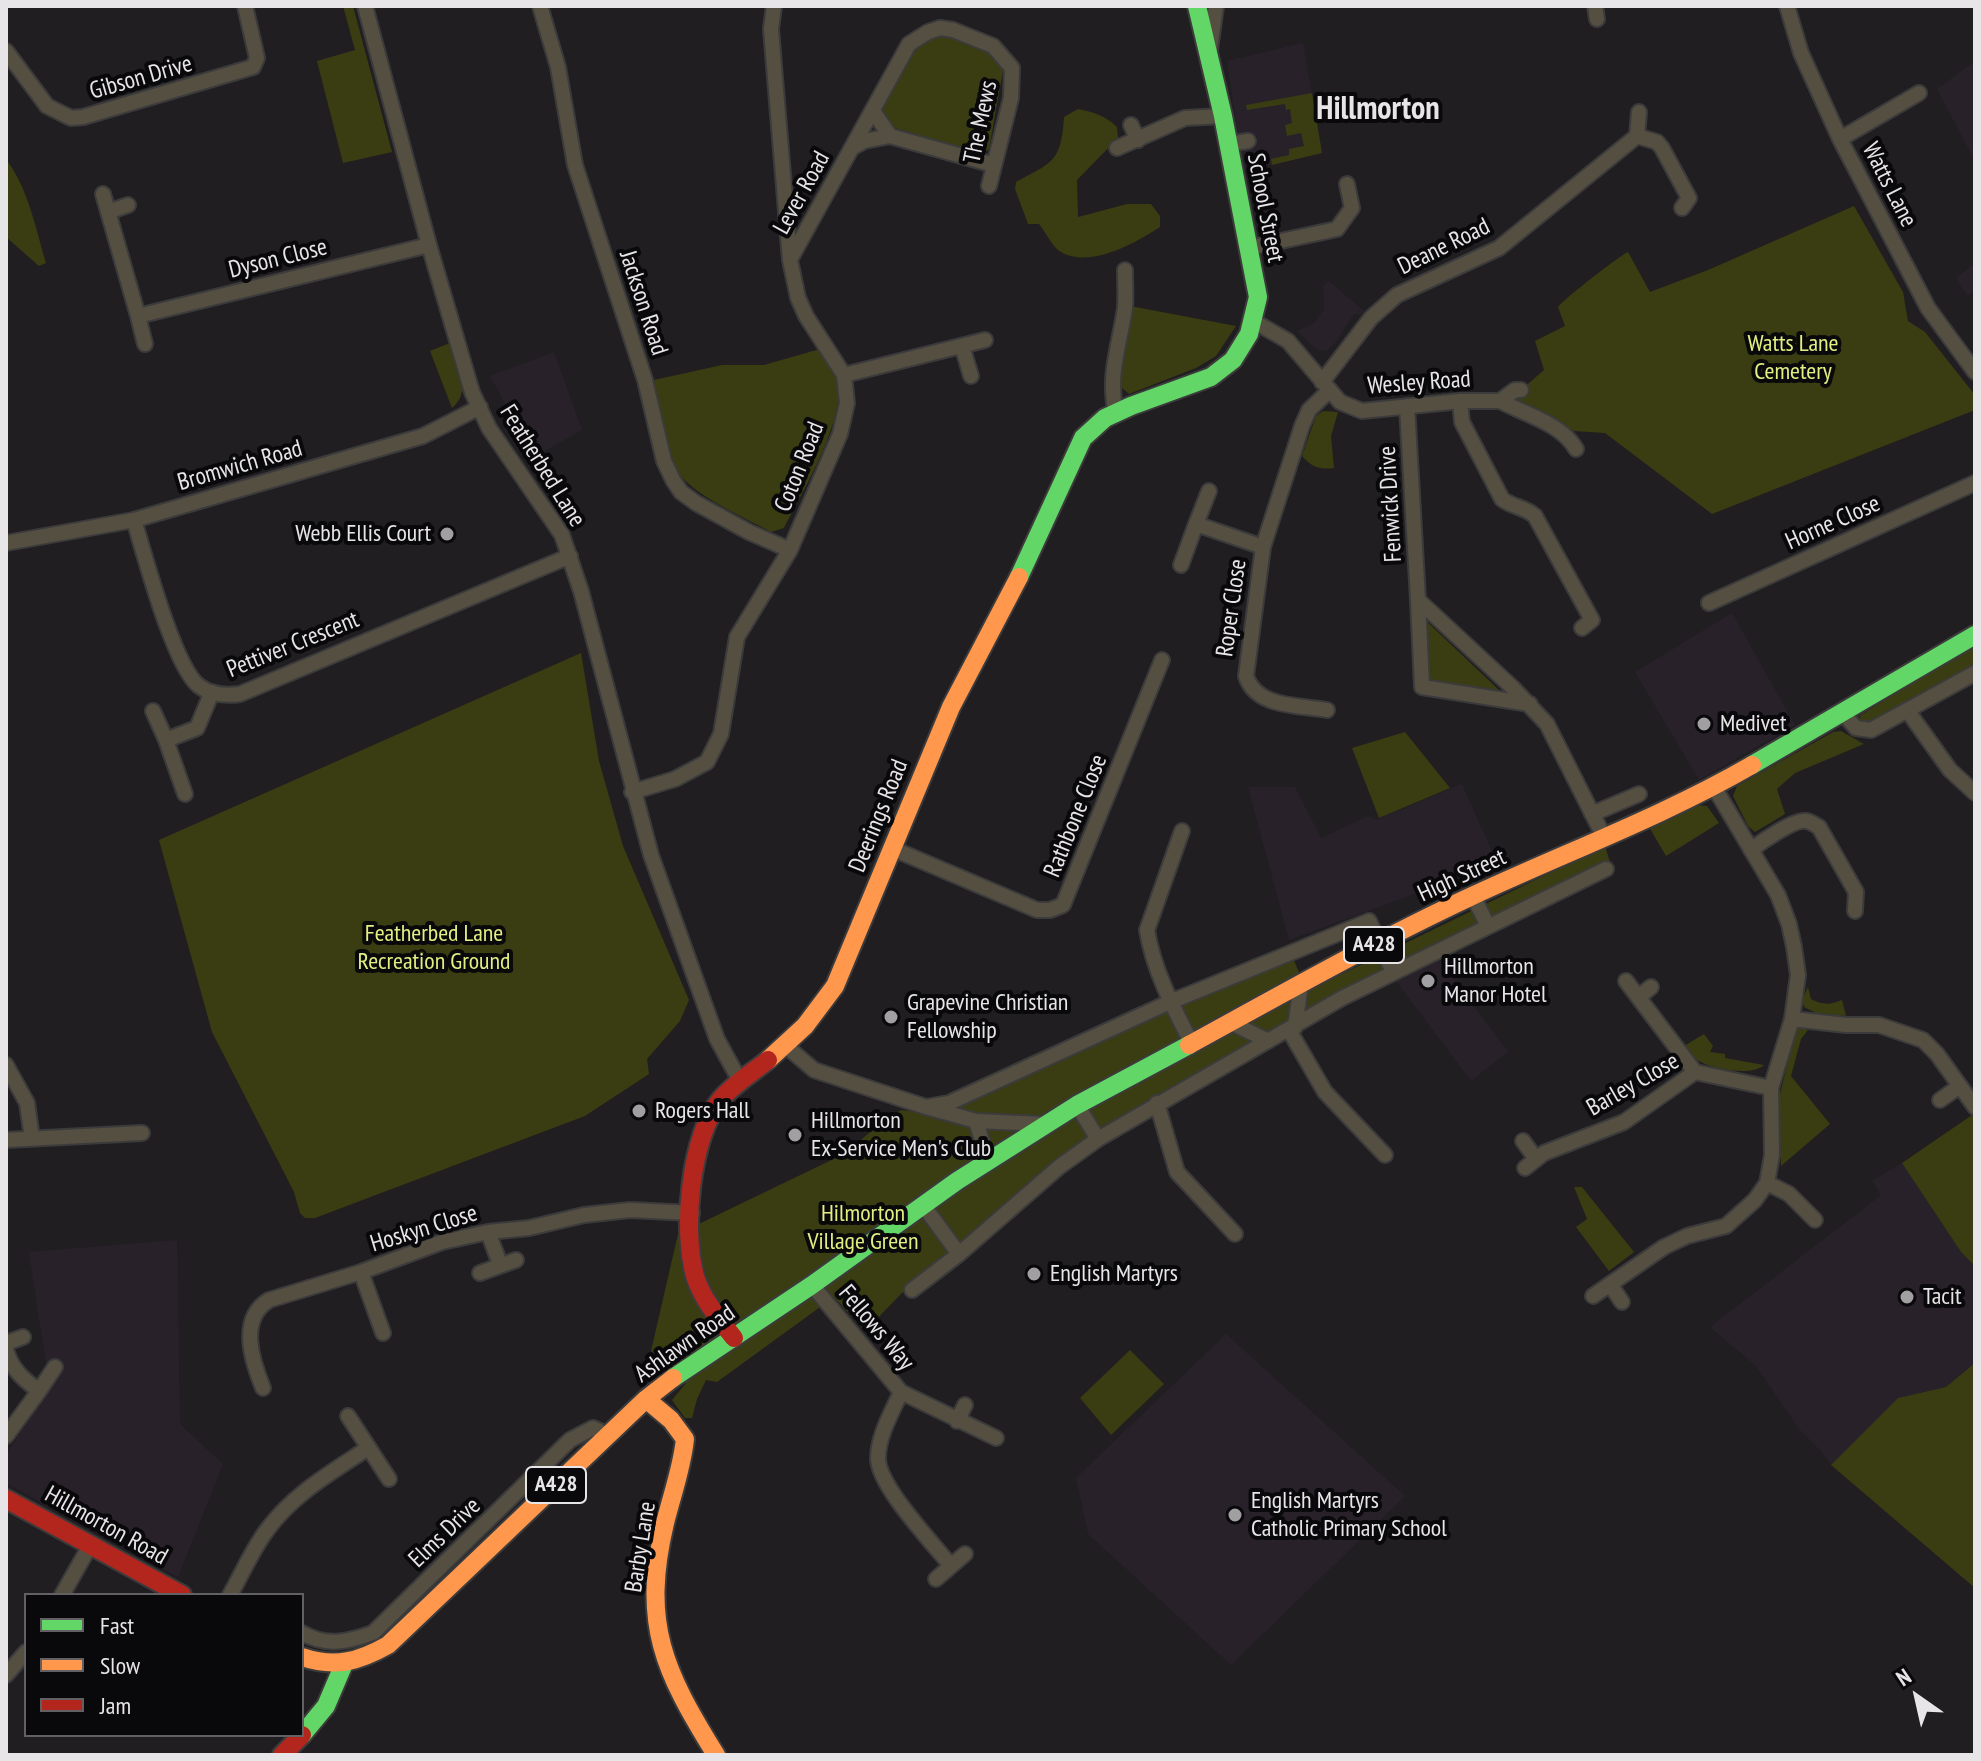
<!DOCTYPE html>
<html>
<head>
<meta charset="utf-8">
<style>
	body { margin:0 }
	#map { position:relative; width:1981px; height:1761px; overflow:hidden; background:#201e21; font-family:"PT Sans Narrow",sans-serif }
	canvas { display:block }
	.frame { position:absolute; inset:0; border:8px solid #e8e5e8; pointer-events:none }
	.legend { position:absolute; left:24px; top:1593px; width:280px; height:144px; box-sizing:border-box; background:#09080a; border:2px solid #626063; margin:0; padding:10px 14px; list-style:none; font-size:24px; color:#e8e5e8 }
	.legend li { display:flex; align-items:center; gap:16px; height:40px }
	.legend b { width:40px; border:2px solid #626063 }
	.north { position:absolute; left:1877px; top:1657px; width:80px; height:80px; -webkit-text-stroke:6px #09080a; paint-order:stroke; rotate:326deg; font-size:22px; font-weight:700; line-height:32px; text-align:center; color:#e8e5e8 }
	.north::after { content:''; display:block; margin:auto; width:28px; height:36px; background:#e8e5e8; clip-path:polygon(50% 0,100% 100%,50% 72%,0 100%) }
</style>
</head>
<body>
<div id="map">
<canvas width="1981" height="1761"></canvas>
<div class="frame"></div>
<ul class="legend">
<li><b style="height:10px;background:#63d668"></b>Fast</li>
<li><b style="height:10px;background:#ff974d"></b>Slow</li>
<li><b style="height:10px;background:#b3261e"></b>Jam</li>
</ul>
<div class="north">N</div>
</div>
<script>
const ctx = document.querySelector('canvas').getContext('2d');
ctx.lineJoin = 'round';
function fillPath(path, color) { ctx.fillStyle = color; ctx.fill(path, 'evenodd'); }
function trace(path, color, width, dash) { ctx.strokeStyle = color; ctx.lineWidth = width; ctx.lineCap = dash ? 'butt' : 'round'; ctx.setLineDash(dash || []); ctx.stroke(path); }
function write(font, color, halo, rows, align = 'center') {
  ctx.font = font + ' "PT Sans Narrow",sans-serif'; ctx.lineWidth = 8; ctx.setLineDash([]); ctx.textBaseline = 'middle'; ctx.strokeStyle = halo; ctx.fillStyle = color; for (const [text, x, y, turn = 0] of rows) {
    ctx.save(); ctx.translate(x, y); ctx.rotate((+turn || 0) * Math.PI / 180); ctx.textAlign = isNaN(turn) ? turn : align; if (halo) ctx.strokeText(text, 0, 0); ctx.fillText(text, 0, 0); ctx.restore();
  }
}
const built = new Path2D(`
	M1303,43l19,110 -79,18 -16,-110z
	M1975,61v100l-38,-72z
	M1975,263v27l-7,6 -12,-18z
	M1329,281l35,30 -3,3h-7l-19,29 -8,7 -9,1 -21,-20 17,-8 10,-14 -1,-23z
	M554,352l28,78 -48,27 -44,-81z
	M1732,613l63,112 -96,55 -64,-108z
	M1462,784l32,72 -77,37 -128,47 -41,-153h47l26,51 47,-22 8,4z
	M1437,957l71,95 -37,29 -78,-104z
	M1902,1163l59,89 14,14v97l-29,24 -48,11 -67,67 -9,-13 -23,-23 -43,-63 -46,-39 171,-132 -9,-14z
	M177,1240l3,184 43,40 -45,113 -172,-94v-28l54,-87 -14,-4 -17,-112z
	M1226,1334l179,162 -174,169 -143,-131 -12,-56z`);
const green = new Path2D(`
	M343,6h10l39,146 -49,11 -26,-102 38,-11z
	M942,32l46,17 16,16 -15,84 -8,5 -92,-28 -9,-17 34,-64z
	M1312,93l10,60 -50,12 -1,-6 18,-4v-6l15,-3 -3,-13 -14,3 -2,-11 7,-2 -2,-14 -4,1 -1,-6 -38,6 -1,-5z
	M1078,109c15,3 28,7 39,18l1,11 -41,42 1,37 49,-13h24l9,12v11c-24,16 -74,44 -102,23 -7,-6 -13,-19 -19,-26h-11l-13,-35 1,-7c37,-20 45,-20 48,-65z
	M6,159c22,29 30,70 40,104l-7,3 -33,-29z
	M1854,206l49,86 5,29 17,11 50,63v15l-263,104 -107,-81 -31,-2 -60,-29 7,-12 23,-20 -9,-29 30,-15 -7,-19c6,-8 61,-51 70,-55l22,40 58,-22z
	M1130,306l106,20 -20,30 -20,12 -67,26 -7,-6 -4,-7z
	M450,343c7,21 23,48 2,65l-22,-57z
	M820,349c6,10 16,21 18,33 7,39 -36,111 -54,146l-13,4c-25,-14 -79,-37 -94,-61 -15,-26 -17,-62 -23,-91l68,-15h42z
	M1323,411l15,1 -7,24 3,32c-15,2 -22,-1 -32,-12l14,-40z
	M1422,617l77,73 -1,2 -69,-11 -4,-5z
	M1975,645v20l-107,60 -7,-4 -2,-5z
	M581,653l18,108 24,85 66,154 -9,21 -33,38 2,15 -64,42 -270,102h-10l-5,-5 -6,-21 -82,-160 -53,-192z
	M1841,731l23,13 -69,29 -18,16 8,25 -30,18 -7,-6 -15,-30 4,-10 96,-54z
	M1405,732l45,56 -71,30 -27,-70z
	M1696,805l11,1 12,17 -53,33 -17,-29z
	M1605,846l5,16 -178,86 -331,181 -200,165 -36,37 -31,-34 -117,85 -11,-2 -9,19 -5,19h-7l-13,-18 14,-17 -35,-32 27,-117 168,-81 31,-27 24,-16 40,5 222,-103 129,-56 15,35z
	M1808,987l3,12c11,6 19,6 31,1l4,16 -30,-3 -12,-6 -2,-7z
	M1799,1027l9,3 -7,9 -10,37 39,48 -49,42 -3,-64 17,-69z
	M1704,1034l9,12 -3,6 15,2v4l39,7c-12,12 -53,4 -67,-5 -5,-3 -9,-10 -13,-14z
	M1975,1113v153l-14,-14 -59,-89z
	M1574,1187h8l52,65 -25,19 -33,-44 11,-8z
	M1130,1350l34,34 -53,51 -31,-37z
	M1975,1363v225l-144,-123 67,-67 48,-11z`);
const street = new Path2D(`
	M365,6l64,239 43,147 17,36 73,107 19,56 70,264 66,184 23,42
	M540,6l18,61 17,98 70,215 19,81 9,19 8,12 15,11 53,29 41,18
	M1595,6l2,13
	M1787,6l14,47 39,86 88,169 47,64
	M1210,49l6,-43
	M6,51l41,55 24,12 12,-1 170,-50 4,-9 -12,-52
	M873,111l17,25 104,29
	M1131,125l7,15
	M1637,136l2,-24
	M1840,139l79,-46
	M1228,144l20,-3
	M853,147l11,-6 26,-5
	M1117,148l68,-30 38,-2
	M103,194l35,122 291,-71
	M108,212l20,-7
	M1248,248l89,-19 15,-21 -5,-24
	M792,256l117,-212 19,-12 12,-4 13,2 40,16 19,22 -1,30 -22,88
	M138,316l7,28
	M1255,322l33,19 52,61 22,9 98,-10h40l15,-11h6
	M962,346l9,30
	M844,375l141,-35
	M1322,382l49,-64 26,-23 102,-47 138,-112 20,6 5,6 27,50 -7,10
	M1460,401l2,21 40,77c10,8 23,8 33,17l57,104 -10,8
	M1500,401c25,13 62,23 76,48
	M1407,406l11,194 95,88 34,36 58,115
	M1116,413c-9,-37 4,-69 9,-105 1,-13 0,-26 0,-38
	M134,520c10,33 40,147 65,166 12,9 27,10 41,8l330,-138
	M1196,524l13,-33
	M6,543l128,-23 289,-84 57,-29
	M1181,565l15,-41 67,23
	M1418,600l4,87 108,17
	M1709,603l266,-120
	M1327,710c-28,-5 -71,-2 -81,-34l17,-129 39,-121 7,-16 21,-20
	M1907,710l43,60 25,23
	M153,711l13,29 31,-12 15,-36
	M1843,713l13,15 15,2 104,-57
	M166,740l19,54
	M632,792l43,-13 32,-17 14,-28 16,-97 53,-87 50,-116 7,-31 -3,-28 -38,-59 -8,-18 -8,-38 -19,-231 3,-23
	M1592,814l47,-20
	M1182,831l-35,99c6,39 26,77 44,112
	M891,848l146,62h13l13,-5 99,-245
	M1751,850c10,-8 43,-31 55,-29 4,0 9,4 13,6l37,65 -1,19
	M1473,896l15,30
	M1626,981l69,91
	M1639,997l12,-10
	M1792,1019l54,6h33l44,15 14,14 38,53
	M1230,1022l38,19
	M1295,1027l6,-43
	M1289,1030l36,62 60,63
	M786,1046l28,24 112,37 50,14 67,3
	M6,1065l21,38 5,35
	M1940,1100l20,-14
	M1157,1103l20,69 58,62
	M1077,1105l21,34
	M926,1107l23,-4 221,-101 199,-81 24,51
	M976,1121l7,23 -1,21
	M6,1140l136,-7
	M1523,1141l13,18
	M1525,1168l19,-15 80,-31 71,-50 76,16
	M1767,1183l22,11 26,26
	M923,1205l36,49
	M488,1232l12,32
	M361,1272l22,61
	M480,1273l36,-13
	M1610,1284l12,18
	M812,1285l89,107c-9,20 -23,44 -23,66 0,28 54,84 73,108
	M912,1290l47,-36 100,-87 39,-28 244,-141 264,-129
	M1593,1296l71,-49 23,-11 39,-10 29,-26 12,-17 5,-28 -1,-67 21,-69 6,-44 -4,-28 -5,-23 -11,-29 -64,-108
	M6,1343l17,-6
	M6,1350c6,20 17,29 33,41l-33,45
	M263,1388c-11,-27 -25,-69 6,-88l92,-28 81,-30 46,-10 41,-4 55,-13 46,-5 62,3
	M39,1391l16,-24
	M901,1392l95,46
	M348,1416l41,63
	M957,1421l8,-16
	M936,1579l29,-25
	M62,1595l29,-51
	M230,1595c12,-21 22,-45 37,-65 26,-36 65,-58 101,-82
	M302,1633c25,14 45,9 71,0l197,-193 23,-12 15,7
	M6,1675l20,-23`);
const fast = new Path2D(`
	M1019,577l64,-139 22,-20 26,-12 80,-29 22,-17 16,-26 9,-37 -35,-181 -26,-110
	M1752,765l223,-130
	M673,1378l139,-93 145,-104 120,-76 112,-60
	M302,1735l24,-29 17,-40`);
const slow = new Path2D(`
	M1189,1045c93,-51 185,-103 281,-148 94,-44 192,-80 282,-132
	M768,1060l37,-34 30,-40 116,-279 68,-130
	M646,1399l25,21 14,19c-3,29 -13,56 -20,84 -24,101 -1,148 51,232
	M302,1657c33,11 56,5 86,-12l258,-246 27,-21`);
const jam = new Path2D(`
	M734,1338c-15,-19 -32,-39 -39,-62 -13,-46 -5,-139 26,-177 13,-15 32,-27 47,-39
	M6,1499l176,96
	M282,1755l20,-20`);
const markers = [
	[447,534,8,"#a29fa2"],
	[1704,724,8,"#a29fa2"],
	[1428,981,8,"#a29fa2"],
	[891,1017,8,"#a29fa2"],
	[639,1111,8,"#a29fa2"],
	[795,1135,8,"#a29fa2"],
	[1034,1274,8,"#a29fa2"],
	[1907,1297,8,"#a29fa2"],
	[1235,1515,8,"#a29fa2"]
];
const shields = [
	[1374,945,60],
	[556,1485,60]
];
const shieldNames = [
	["A428",1374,945],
	["A428",556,1485]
];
const streetNames = [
	["Gibson Drive",141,78,-16],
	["The Mews",981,122,-78],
	["Watts Lane",1889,185,63],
	["Lever Road",802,193,-61],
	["School Street",1265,208,79],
	["Deane Road",1444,247,-26],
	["Dyson Close",278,259,-14],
	["Jackson Road",643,303,72],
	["Wesley Road",1419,383,-4],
	["Bromwich Road",240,466,-16],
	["Featherbed Lane",542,466,58],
	["Coton Road",800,467,-68],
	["Fenwick Drive",1391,504,-93],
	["Horne Close",1833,523,-24],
	["Roper Close",1232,608,-82],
	["Pettiver Crescent",293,645,-22],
	["Deerings Road",879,816,-68],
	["Rathbone Close",1076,816,-68],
	["High Street",1462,876,-25],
	["Barley Close",1633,1085,-30],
	["Hoskyn Close",424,1229,-17],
	["Fellows Way",876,1328,50],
	["Ashlawn Road",685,1344,-35],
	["Hillmorton Road",106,1526,29],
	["Elms Drive",445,1533,-44],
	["Barby Lane",641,1547,-81]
];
const parkNames = [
	["Watts Lane",1793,344],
	["Cemetery",1793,372],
	["Featherbed Lane",434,934],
	["Recreation Ground",434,962],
	["Hilmorton",863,1214],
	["Village Green",863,1242]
];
const poiNames = [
	["Webb Ellis Court",431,534,"right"],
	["Medivet",1720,724],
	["Hillmorton",1444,967],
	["Manor Hotel",1444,995],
	["Grapevine Christian",907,1003],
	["Fellowship",907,1031],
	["Rogers Hall",655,1111],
	["Hillmorton",811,1121],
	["Ex-Service Men's Club",811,1149],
	["English Martyrs",1050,1274],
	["Tacit",1923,1297],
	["English Martyrs",1251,1501],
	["Catholic Primary School",1251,1529]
];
const districtNames = [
	["Hillmorton",1378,110]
];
fillPath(built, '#28212a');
fillPath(green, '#393d11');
trace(street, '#3c3b3c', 18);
trace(fast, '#3c3b3c', 22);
trace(slow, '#3c3b3c', 22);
trace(jam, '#3c3b3c', 22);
trace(street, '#554f42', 14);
trace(fast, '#63d668', 18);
trace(slow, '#ff974d', 18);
trace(jam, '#b3261e', 18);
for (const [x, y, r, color] of markers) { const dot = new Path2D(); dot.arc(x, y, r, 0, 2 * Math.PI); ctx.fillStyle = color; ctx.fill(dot); trace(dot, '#09080a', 3); }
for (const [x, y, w] of shields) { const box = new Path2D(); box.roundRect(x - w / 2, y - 18, w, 36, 6); ctx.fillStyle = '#09080a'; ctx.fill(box); trace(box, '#e8e5e8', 2); }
write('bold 22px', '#e8e5e8', null, shieldNames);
write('24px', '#e8e5e8', '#09080a', streetNames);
write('24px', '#e2ef83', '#09080a', parkNames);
write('24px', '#e8e5e8', '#09080a', poiNames, 'left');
write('bold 32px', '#e8e5e8', '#09080a', districtNames);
</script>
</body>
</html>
